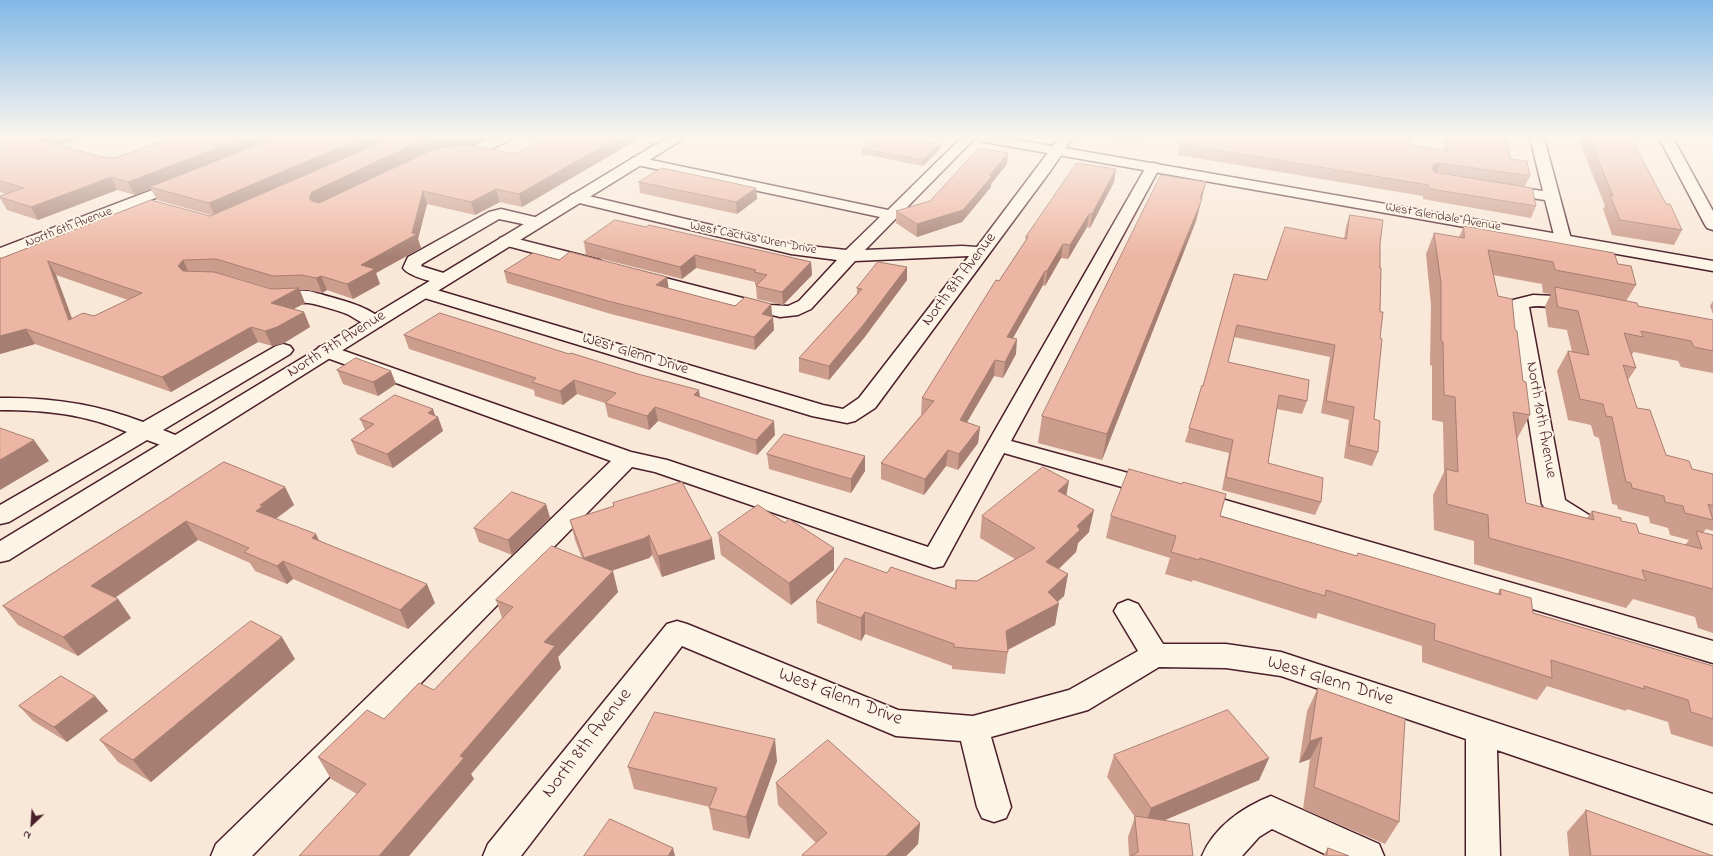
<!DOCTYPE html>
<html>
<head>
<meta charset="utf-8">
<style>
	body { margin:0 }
	#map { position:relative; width:1713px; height:856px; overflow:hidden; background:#f9e8d8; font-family:"Indie Flower",sans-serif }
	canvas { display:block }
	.north { position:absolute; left:12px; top:804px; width:40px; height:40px; -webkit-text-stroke:3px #fcf5e5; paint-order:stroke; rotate:205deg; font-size:11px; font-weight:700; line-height:16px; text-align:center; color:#4a1f2b }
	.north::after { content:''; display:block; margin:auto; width:14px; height:18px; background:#4a1f2b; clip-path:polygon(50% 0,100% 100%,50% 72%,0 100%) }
</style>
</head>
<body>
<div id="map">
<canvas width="1713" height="856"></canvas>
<div class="north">N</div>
</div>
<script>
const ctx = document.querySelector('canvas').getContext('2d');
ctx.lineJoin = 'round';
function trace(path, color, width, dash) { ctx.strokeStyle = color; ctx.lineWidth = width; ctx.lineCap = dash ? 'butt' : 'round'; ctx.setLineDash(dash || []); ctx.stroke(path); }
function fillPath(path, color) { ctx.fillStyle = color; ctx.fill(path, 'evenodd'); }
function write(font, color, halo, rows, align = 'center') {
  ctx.font = font + ' "Indie Flower",sans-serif'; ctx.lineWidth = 4; ctx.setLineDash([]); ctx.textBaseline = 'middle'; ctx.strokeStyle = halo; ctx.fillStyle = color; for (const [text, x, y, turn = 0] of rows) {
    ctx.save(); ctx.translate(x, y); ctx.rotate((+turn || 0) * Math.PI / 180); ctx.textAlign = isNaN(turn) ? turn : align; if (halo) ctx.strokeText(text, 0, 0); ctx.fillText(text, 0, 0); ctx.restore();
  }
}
const minor = new Path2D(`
	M492,138h18l-2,3c-18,8 -39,21 -59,16l-2,-3 2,-3 20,-3z
	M961,138h14l-110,112 97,-4 15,1 82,-109h14l-22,32 -176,238 -20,13 -8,2 -35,-7 -394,-120 -3,-4 3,-4 6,-1 6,1 393,117 20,4 16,-11 110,-142 -114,5 -44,48 -13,6 -18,2 -148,-37 -3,-4 3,-4 6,-1 132,34 18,1 11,-5 38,-41 -46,-6 -220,-53 -3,-3 3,-3 5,-2 215,51 55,6 34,-33 -243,-52 -5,-1 -2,-3 2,-3 5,-1 251,53z
	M1530,138h14l27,101 -2,3 -6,2 -6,-2 -2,-3 -10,-39 -41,-6 -5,-1 -2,-3 2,-3 5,-1 39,5z
	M1659,138h14l40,73v19l-6,-2 -2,-3z
	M1153,163l5,1 2,3 -149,274 150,41 4,6 -4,6 -8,2 -149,-43 -61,113 -9,2 -279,-96 -23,-5 -380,389h-41l5,-12 395,-383 -292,-106 -3,-4 3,-4 7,-2 7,2 298,105 36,8 261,87 218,-380 2,-3z
	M181,179l5,1 2,3 -2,3 -186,73v-11z
	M501,209l42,10 2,3 -2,3 -6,2 -38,-8 -77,45 -1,2 3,1 26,8 3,4 -3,4c-10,2 -41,-6 -47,-15l5,-11 81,-45z
	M506,236l94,24 3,4 -3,4 -6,1 -94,-25 -2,-3 2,-3z
	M273,290c13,3 27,-1 40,2 19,6 60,14 70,30l-2,4c-14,3 -22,-6 -34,-12 -10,-4 -22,-7 -33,-10 -14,-4 -41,4 -50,-9l3,-4z
	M1533,295l22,1 29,6 2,4 -2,4c-17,4 -36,-7 -55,-3l36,193 24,15 14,4 3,6 -3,6c-3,1 -7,3 -10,3 -16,0 -43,-17 -51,-30l-32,-200 3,-4z
	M283,344l7,2 3,4 -3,4 -127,76 22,9 3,5 -3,5 -8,2 -30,-11 -138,82 -9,2v-19l127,-73c-43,-18 -81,-22 -127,-22v-12c50,-1 97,6 143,24l133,-76z
	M1194,491l519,150v22l-528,-158 -3,-6 3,-6z
	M1128,600l10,4 25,40h63l55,8 432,142v30l-216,-74 3,106h-34v-117l-185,-63 -55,-8 -67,-1 -71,43 -97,27 20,70 -5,11 -12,4 -12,-4 -5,-11 -16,-66 -65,-5 -214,-90 -161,210h-38l5,-12 179,-220 10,-3 10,3 211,86 75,6 96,-26 69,-39 -24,-40 4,-7z
	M1271,796l108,48 5,12h-55l-57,-27 -13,8 -17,19h-40c12,-29 41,-49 69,-60z`);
const major = new Path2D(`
	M666,138h16l-2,3 -299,185 -372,234 -9,2v-21z
	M978,138h29l706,123v10l-728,-129 -5,-1z`);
const wall = new Path2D(`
	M0,138h82l-23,8 48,12h8l55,-20h317l-16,7 45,9 30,-16h94l-118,69 -22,-5 -25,13 -48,-11 -9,35 3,9 -45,25 4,11 -27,15 -26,-9 -5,3 -15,-3h-8l6,13 -12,6 11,3 6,15 -26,16 -12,3 -14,-4 -87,50 -136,-48 -35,10v-96h2l209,-43 -54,-15 -6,-11 -16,6 -18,-5 -79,30 -31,-10 -7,-12v-2l6,-2 -6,-2zM220,274h2l51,15h-2zM56,275l72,25 -34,16 -22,3z
	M1114,138h26l-3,3z
	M1444,138h63l3,21 20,17 -5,10 11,20 -5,12 -92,-16 -16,-3v-3l-245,-41 2,-11 230,1 34,5z
	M1578,138h53l35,66 16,26 -8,15 -62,-10 -9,-26 2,-3z
	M940,144v5l-17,17 -61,-12v-5z
	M1007,164l-16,20v3l-29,35 -45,15 -21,-14v-12l34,-10z
	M1116,169l-2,13 -24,46 -3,-1 -19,32 -7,-1 -16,28 -2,-1 -30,53 3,16 -13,24 -9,-2 -27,46 13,5 -2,16 -20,27 -12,-4 -22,29 -43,-16v-16l41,-49h-1l1,-16 103,-156 1,-5z
	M639,182l117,6 1,11 -20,15 -97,-21z
	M1206,182l-10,39 -94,239 -64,-17 4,-27z
	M1350,215l30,29v94l-6,81 4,33 -6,14 -28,-8 5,-38 -28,-7 9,-56 -96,-20 -6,25 79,39 -5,13 -25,-5 -9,54 53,39 -6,13 -93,-25 7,-37 -44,-11 17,-57 1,1 31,-112 33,6 77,-41 2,-13z
	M1464,226l154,38 18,21 -10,16 12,5 75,14v53l-32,-6 -3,-6 -44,-9 -3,3 5,13 -8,12 9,28 29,47 26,14 21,5v57l-7,-2 -3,4 10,2v98l-15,-5 -3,-11 -62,-18 -7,9 -152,-44v-23l-40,-11 -1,-35 11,-23 -1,-50 -11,-2v-54l-2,-1 1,-60 -5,-51 8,-21 25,4zM1493,275l49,9 1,9 8,1 -6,12 3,21 19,3 5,22 -4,-1 -11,20 11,49 23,5 3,11 5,2 13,66 5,1 1,4 31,8 1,6 18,5 2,7 19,5 -4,5 -46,-12 -18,-12 -29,-10 -5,7 -61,-15 -9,-64 13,-24 -7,-34 -8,-51 -17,-34z
	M584,242l227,20 1,13 -29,30 -26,-6 -1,-13 1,-1h-2v-3l-59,-14 -14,11 -96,-24z
	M907,267v13l-43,58 -35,42 -30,-8v-14l58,-64v-6z
	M504,271l165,18 66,17 36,-2 3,26 -19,20 -144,-36 -104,-31z
	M1713,301v13l-3,-8z
	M404,335l165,19 69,20 62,23 75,38 -18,20 -99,-34 -9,9 -41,-13 -3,-14 -28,-9 -14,11 -28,-9 -1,-6 -125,-41z
	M337,370l59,14 -18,12 -35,-12z
	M436,416l2,1 5,14 -50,37 -36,-14 -6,-14 14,-10 -5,-11z
	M767,454l98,2v15l-14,22 -82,-24z
	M224,462l61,25 9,18 -18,14 43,21 116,63 -27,26 -115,-50 -6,5 -32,-13 -5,-8 -52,-23 -83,58 3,1 13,19 -53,38 -60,-31 -15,-19z
	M1066,495l23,37 -11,11 -2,9 -17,17 9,5 -4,22 -6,5 -3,24 -47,25 -3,24 -53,-5v-3l-87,-32 -4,7 -44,-18 -1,-22 71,-28 68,16 1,-9 21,1 38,-22 -35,-21 2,-22z
	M613,503l102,56 -53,18 -10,-22 -3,3 -37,13 6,21 -60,65 3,11 -90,106 3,5 -65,77h-110l58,-62 -26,-15 -13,-22 116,-67 68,-72 -6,-18 86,-42 -7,-18 -5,-20 43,-13z
	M546,504l4,14 -38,37 -33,-13 -5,-14z
	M1111,516h109l137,40 1,-3 139,41 3,-5 33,24 180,53v81l-42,-13 -3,-12 -41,-13 -1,2 -79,-25 -10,14 -115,-38v-16l-104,-33 -2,6 -123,-39 -1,2 -27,-8 5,-16 -64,-20z
	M785,523l49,25v22l-43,35 -70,-50 -3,-22z
	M295,659l-144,123 -33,-20 -18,-22z
	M1318,688l81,134 -14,22 -82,-35 7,-50 -11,4 8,-52z
	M95,696l13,15 -41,31 -34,-21 -14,-15z
	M1114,755l155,3 -10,22 -94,40 28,36h-64l-1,-19 7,-20 -28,-40z
	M777,761l-28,78 -36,-9 -4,-22 1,-1 -76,-18 -6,-22z
	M776,783l144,40 -2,21 -12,12h-104l14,-13 -38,-38z
	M1586,810l127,46h-144l-2,-24z
	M1328,848l21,8h-26z`);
const shadedWall = new Path2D(`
	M40,138h42l-40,14 -7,-13z
	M243,138h35l-128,49 1,2 -16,6 -7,-13z
	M361,138h32l-178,78 -6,-13z
	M427,138h60l-18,9 -152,59 -8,-8 3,-6z
	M617,138h23l-118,69 -3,-13z
	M940,144v5l-17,17v-6z
	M1008,153l-1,11 -16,20v3l-29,35 -45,15v-13l73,-49z
	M1440,163l-4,11 -8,6 6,-16z
	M1116,169l-2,13 -24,46 2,-14z
	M111,177l6,13 -79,30 -7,-13z
	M1206,182l-10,39 -94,239 5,-26z
	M756,188l1,11 -20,15 -1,-12z
	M496,189l4,13 -25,13 -4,-13z
	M423,191l4,13 -9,35 3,9 -45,25 4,11 -27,15 -6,-15 14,-19 51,-32z
	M1089,214l-2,13 -19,32 2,-14z
	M1063,244l-2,14 -16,28 2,-15z
	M695,255l1,13 -14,11 -2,-12z
	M183,260l7,15 -4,5 -8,-14z
	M48,261l8,14 22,60 -9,-15z
	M811,262l1,13 -29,30 -1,-13z
	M907,267v13l-43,58 -35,42v-14z
	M1045,271l-2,14 -38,67 2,-15z
	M321,276l6,14 -5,3 -6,-15z
	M667,277l2,13 -13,-5z
	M299,288l6,15 -28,15 -6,-15z
	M771,304l1,13 -10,-3z
	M304,312l6,15 -26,16 -12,3 -7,-15z
	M773,317l1,13 -19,20 -1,-13z
	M251,327l7,15 -87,50 -9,-15z
	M26,329l9,15 -35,10v-18z
	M1017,339l-1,15 -13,24 2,-16z
	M995,360l-1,16 -35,60 1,-16z
	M391,371l5,13 -18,12 -5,-14z
	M574,380l3,14 -14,11 -3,-14z
	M699,390l2,14 -7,-9z
	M655,407l3,14 -9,9 -2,-14z
	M433,409l3,9 2,-1 5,14 -50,37 -6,-14 41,-41z
	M774,421l1,14 -18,20 -1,-15z
	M980,427l-2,16 -20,27 1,-16z
	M34,440l15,21 -49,29v-30z
	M948,450l-2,16 -22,29 1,-16z
	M865,456v15l-14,22v-14z
	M1069,481l-4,22 -7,-12z
	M285,487l9,18 -23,17 -15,-11 4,-6z
	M546,504l4,14 -38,37 -4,-15z
	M1094,510l-5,22 -11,11 -2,9 -34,32 4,-22 31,-36z
	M186,521l12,19 -94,65 -13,-19z
	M316,534l9,19 -13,-15z
	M649,535l3,20 -3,3 -60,20 -5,-20z
	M712,539l3,20 -53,18 -4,-21z
	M834,548v22l-43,35 -2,-22z
	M283,561l10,18 -6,5 -10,-18z
	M613,571l5,21 -60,65 3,11 -90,106 3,5 -65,77h-30l165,-214z
	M1068,574l-4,22 -12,11 7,-4 -4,22 -50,26 1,-20z
	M427,584l8,19 -27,26 -8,-19z
	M118,599l13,19 -53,38 -15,-19z
	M865,612v22l-4,7v-23z
	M282,637l13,22 -144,123 -18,-22z
	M95,696l13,15 -41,31 -13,-15z
	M1322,737l-12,22 -11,4 11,-22z
	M775,739l2,22 -28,78 -3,-22z
	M1269,758l-10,22 -115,49 7,-21z
	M920,823l-2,21 -12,12h-20z
	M673,848l2,8h-7z`);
const building = new Path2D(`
	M0,138h40l-5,1 72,19 4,-1 4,1 55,-20h73l-115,44 -17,-5 -80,30 -31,-10v-1l24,-8 -24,-7z
	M275,138h86l-152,65 -59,-16z
	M391,138h41h-5l-115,54 -3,6 3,3 7,2 117,-55 33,-3 47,9 30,-16h71l-98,56 -23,-5 -25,13 -48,-11 -11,42 5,1 -56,31 14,4 -28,15 -26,-8 -5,2 -15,-3 -28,1 -57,-17 -33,1 -5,6 5,5 31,1 57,17 28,-1 -28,15 33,9 -27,15 -12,4 -14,-4 -89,50 -136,-48 -26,7v-78h2l149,-58 59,16zM48,261l94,32 -48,23 -11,-3 -14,7z
	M875,138h31l34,6 -17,16 -61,-11z
	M1183,138h227v7l38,6v-13h59l3,21 17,2 3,15 -90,-13 -6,1 -2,5 3,3 5,1 92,15 4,18 -93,-15 -15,-3v-3l-248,-41z
	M1589,138h42l35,66h4l12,26 -62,-10 -10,-25 3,1z
	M979,148l29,5 -18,22 2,1 -29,34 -46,14 -21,-13 34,-10z
	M1077,163l39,6 -24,45h-3l-19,31 -7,-1 -16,27h-2l-38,66 10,2 -12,23 -10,-2 -35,60 20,7 -21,27 -11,-4 -23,29 -44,-16 53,-62 -12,-3 74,-118 3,1 29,-44h-2z
	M662,168l94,20 -20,14 -97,-20z
	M1161,175l45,7 -6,16 2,1 -95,235 -65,-18z
	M1350,215l33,5 -3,24v24h1l-1,44h3l-3,26 2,1 -8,80 6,2 -2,31 -29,-7 5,-38 -28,-6 9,-56 -98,-20 -9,37 81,18 -2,21 -28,-6 -11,68 55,15 -2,24 -95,-25 7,-37 -44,-12 13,-43 1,1 31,-112 33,6 18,-53 61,12z
	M615,220l31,7 3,-2 162,37 -29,30 -26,-6 11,-11 -13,-3 2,-2 -61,-15 -15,12 -96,-25z
	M1464,226l150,27 4,11 13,2 5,19 -81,-15 -2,-8 -65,-12 10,46 14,3 3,31 2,1 6,50 3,1 4,33 -17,-3 13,91 68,17 -2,-9 29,7v3l15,3 3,9 63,16 -6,-18 17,4v54l-71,-19 4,11 -157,-43 -1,-23 -41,-11 -1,-35 12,3 -3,-75 -11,-2 -1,-53 -2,-1v-58l-7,-50 30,5z
	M570,252l97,25 -11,8 79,21 10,-9 26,7 -9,10 11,3 -19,20 -146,-36 -104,-30 29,-18 26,7z
	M878,262l29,5 -43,57 -35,42 -30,-8 63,-69 -5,-1z
	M1555,287l82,16 1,3 75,14v31l-19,-4 -3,-6 -50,-10 2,6 -19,-4 12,35 -13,-3 14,43 13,2 16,45 23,6 3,8 21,5v32l-5,-2 5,16 -28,-7 -2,-7 -18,-4 -1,-6 -32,-8 -1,-5 -5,-1 -14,-65 -6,-1 -3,-12 -23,-5 -12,-48 21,4 -11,-44 -20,-4z
	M440,313l129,41 2,-1 67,21 61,16 -5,5 80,26 -18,19 -101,-33 -8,9 -42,-13 11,-10 -42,-13 -14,11 -28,-9 4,-4 -132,-43z
	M356,358l35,13 -18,11 -36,-12z
	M395,395l38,14 -5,4 10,4 -51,37 -36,-14 23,-16 -14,-5z
	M0,428l34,12 -34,20z
	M784,434l81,22 -14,23 -84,-25z
	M224,462l61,25 -25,18 3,1 -7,5 60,23 -4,4 115,46 -27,26 -117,-49 -6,5 -33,-14 5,-4 -63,-27 -95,65 27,13 -55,38 -60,-31z
	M1043,467l26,14 -11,10 36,19 -17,16 3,4 -34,32 22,12 -20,18 11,11 -53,28 2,21 -54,-5v-3l-89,-32 -4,6 -45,-17 29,-43 42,15 4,-6 65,22v-9l21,1 58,-33 -53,-32z
	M1129,469l53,15 1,-2 43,12 -6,22 137,40 1,-3 143,42 -1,-6 31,9 2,15 180,53v53l-22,-7 -3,-12 -44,-14v3l-93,-29 1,18 -118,-38 1,-16 -109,-34 -1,6 -125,-38 -1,2 -28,-8 5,-16 -65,-20z
	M682,482l30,57 -54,17 -9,-21 -4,3 -61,20 -14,-38 44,-14 -1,-3z
	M512,492l34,12 -38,36 -34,-12z
	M758,505l27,18 4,-4 45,29 -45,35 -71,-50z
	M552,546l61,25 -69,71 11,4 -95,110 4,2 -85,98h-80l67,-72 -48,-27 49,-47 17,9 35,-36 15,7 79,-83 -17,-7z
	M251,621l31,16 -149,123 -33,-20z
	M61,676l34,20 -41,31 -35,-21z
	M1318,688l87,31 -6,103 -85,-35 8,-50 -12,4z
	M1228,710l41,48 -118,50 -37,-53z
	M655,712l120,27 -29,78 -37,-9 8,-20 -89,-21z
	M828,740l92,83 -34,33h-83l-1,-1 25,-22 -51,-50z
	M1586,810l127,46h-122z
	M1135,816l54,8 4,32h-62l7,-4z
	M610,819l63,29 -5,8h-84z
	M1328,848l21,8h-22z`);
const farStreetnames = [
	["West Glendale Avenue",1443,218,10],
	["North 6th Avenue",69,228,-21],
	["West Cactus Wren Drive",753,239,11]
];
const streetNames = [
	["North 8th Avenue",960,280,-53],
	["North 7th Avenue",337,345,-32],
	["West Glenn Drive",635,355,17],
	["North 10th Avenue",1540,420,80]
];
const nearStreetnames = [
	["West Glenn Drive",1330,682,17],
	["West Glenn Drive",840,698,21],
	["North 8th Avenue",588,744,-52]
];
trace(minor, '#4a1f2b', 3);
trace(major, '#4a1f2b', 3);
fillPath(minor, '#fcf5e5');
fillPath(major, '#fcf5e5');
fillPath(wall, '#cc9c8c');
fillPath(shadedWall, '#a67f72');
fillPath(building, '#edb5a3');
trace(building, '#a67f72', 1);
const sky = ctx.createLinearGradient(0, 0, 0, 258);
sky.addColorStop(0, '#81b9e7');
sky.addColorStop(0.53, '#fcf5ed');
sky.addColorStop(1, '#fcf5ed00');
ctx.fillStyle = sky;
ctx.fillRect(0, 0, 1713, 258);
write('13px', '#4a1f2b', '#fcf5e5', farStreetnames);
write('16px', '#4a1f2b', '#fcf5e5', streetNames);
write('19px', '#4a1f2b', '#fcf5e5', nearStreetnames);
</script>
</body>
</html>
